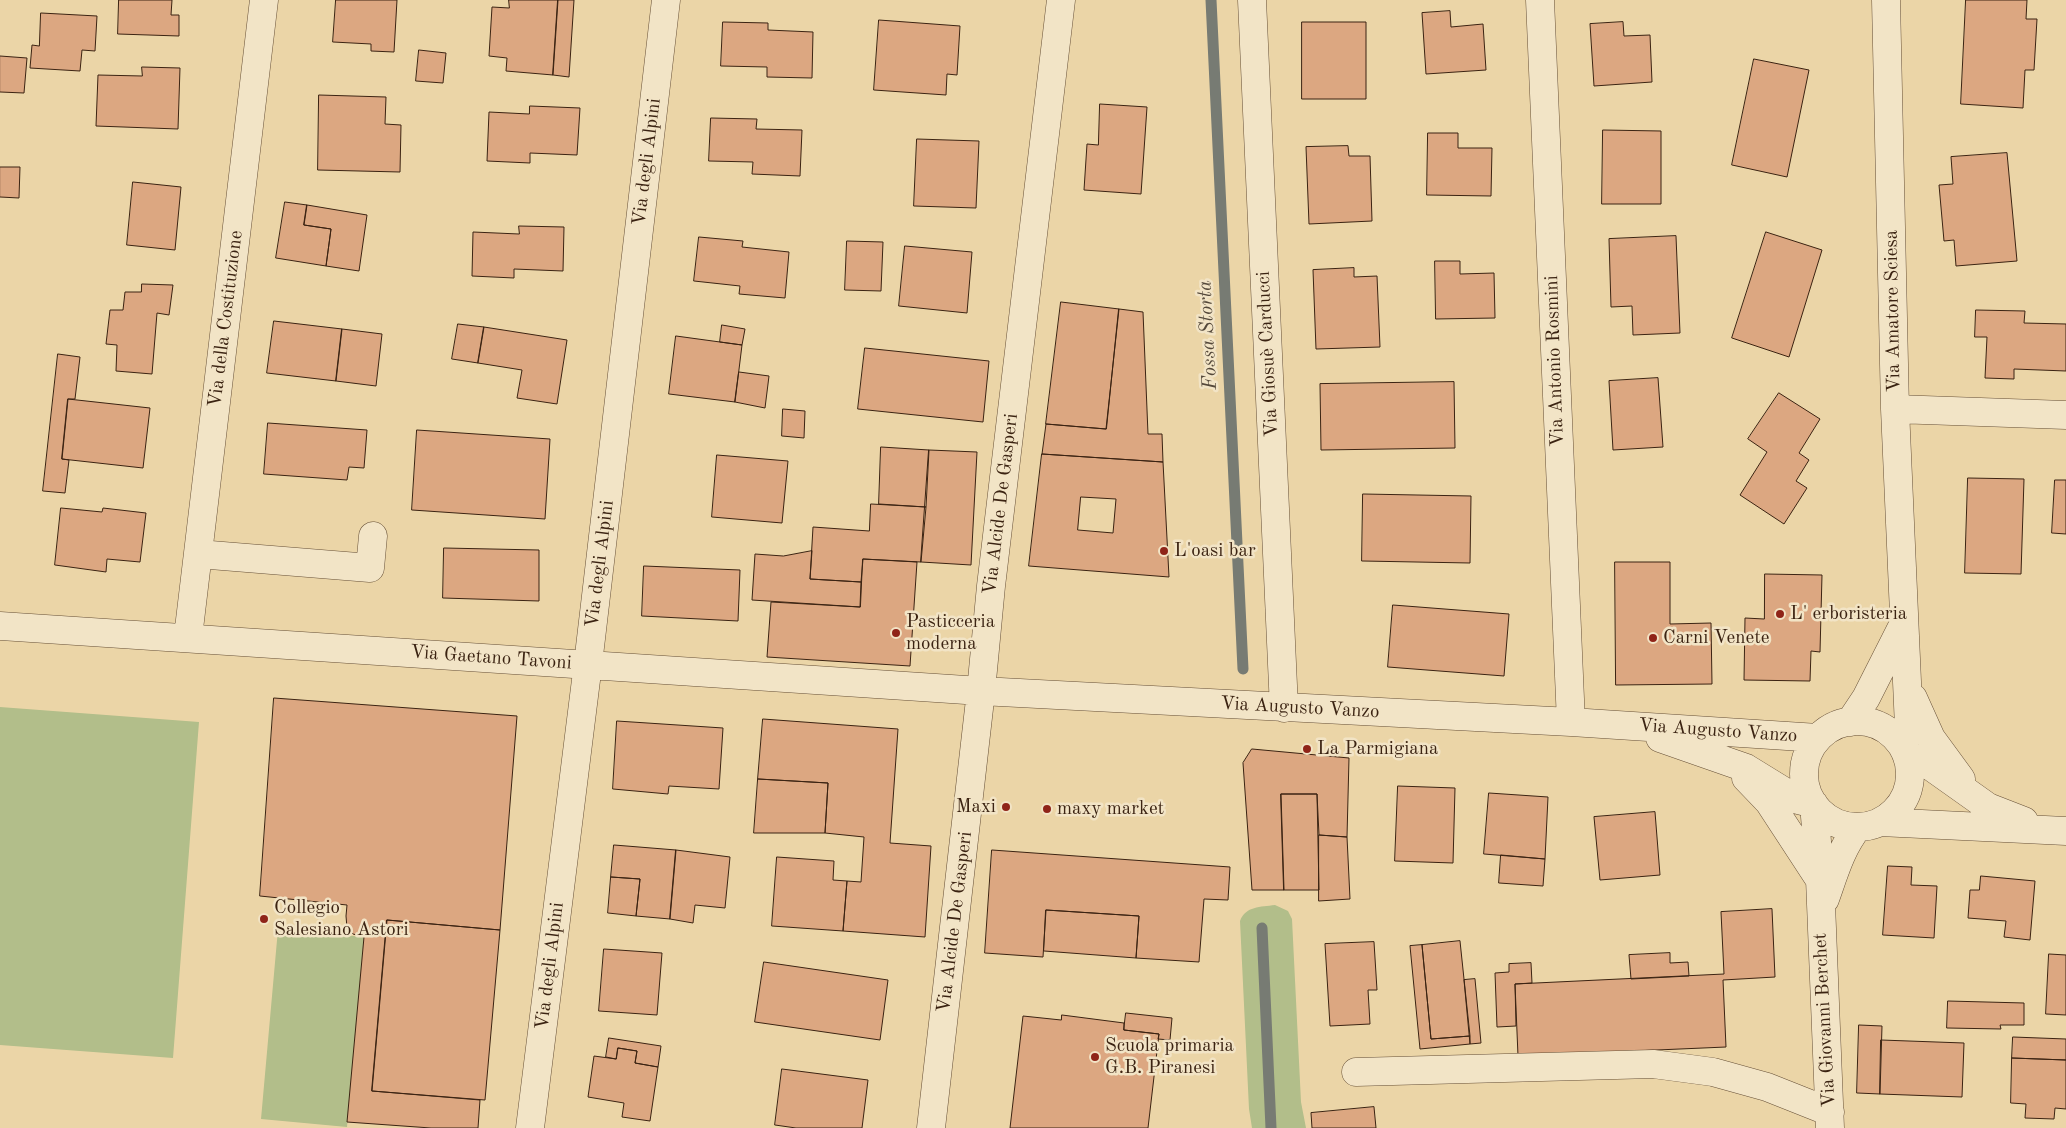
<!DOCTYPE html>
<html>
<head>
<meta charset="utf-8">
<style>
	body { margin:0 }
	canvas { display:block; background:#ebd5a7 }
</style>
</head>
<body>
<canvas width="2066" height="1128"></canvas>
<script>
const ctx = document.querySelector('canvas').getContext('2d');
ctx.lineJoin = 'round';
function fillPath(path, color) { ctx.fillStyle = color; ctx.fill(path, 'evenodd'); }
function trace(path, color, width, dash) { ctx.strokeStyle = color; ctx.lineWidth = width; ctx.lineCap = dash ? 'butt' : 'round'; ctx.setLineDash(dash || []); ctx.stroke(path); }
function write(font, color, halo, rows, align = 'center') {
  ctx.font = font + ' "Old Standard TT",serif'; ctx.lineWidth = 5; ctx.setLineDash([]); ctx.textBaseline = 'middle'; ctx.strokeStyle = halo; ctx.fillStyle = color; for (const [text, x, y, turn = 0] of rows) {
    ctx.save(); ctx.translate(x, y); ctx.rotate((+turn || 0) * Math.PI / 180); ctx.textAlign = isNaN(turn) ? turn : align; if (halo) ctx.strokeText(text, 0, 0); ctx.fillText(text, 0, 0); ctx.restore();
  }
}
const green = new Path2D(`
	M0,707l199,15 -26,336 -173,-13z
	M1275,905l13,6 4,8 9,183 5,26h-54l-3,-19 -9,-188c6,-15 20,-14 35,-16z
	M278,929l86,8 -17,190 -86,-8z`);
const stream = new Path2D(`
	M1211,0l32,669
	M1262,928l9,200`);
const building = new Path2D(`
	M119,0h53l-1,15h8v21l-61,-2z
	M336,0h61l-3,52 -23,-1v-7l-38,-2z
	M509,0h49l-5,75 -47,-4 1,-13 -18,-2 3,-49 17,1z
	M558,0h16l-5,77 -16,-2z
	M1966,0h61l-1,19h11l-3,51h-9l-2,38 -62,-4z
	M1450,11l1,16 32,-3 3,46 -60,4 -4,-61z
	M41,13l56,3 -2,35 -13,-1 -2,21 -50,-3 2,-23 7,1z
	M879,20l81,6 -3,49 -10,-1 -1,21 -72,-5z
	M723,22l45,1v7l45,2 -1,46 -45,-1v-10l-46,-1z
	M1302,22h64v77h-64z
	M1623,22l1,14 26,-1 2,47 -58,4 -4,-62z
	M419,50l27,3 -3,30 -27,-2z
	M0,56l27,2 -3,35 -24,-1z
	M1754,59l55,11 -22,107 -55,-12z
	M142,67l38,1 -2,61 -82,-3 2,-51 44,1z
	M319,95l67,2 -1,27 16,1 -1,47 -82,-2z
	M1100,104l47,3 -6,87 -57,-4 3,-46 11,1z
	M530,106l50,2 -3,47 -47,-2v10l-43,-2 2,-49 40,2z
	M711,118l46,1 -1,10 46,1 -2,46 -48,-2 1,-12 -44,-1z
	M1603,130l58,1v73h-59z
	M1428,133h30v15h34l-1,48 -64,-1z
	M917,139l62,2 -3,67 -62,-2z
	M1348,146l1,10h21l2,65 -63,3 -3,-77z
	M2007,153l10,108 -61,5 -2,-26 -10,1 -5,-56 14,-1 -2,-27z
	M0,167h20l-1,31 -19,-1z
	M133,182l48,5 -6,63 -48,-5z
	M285,202l22,3 -3,20 27,4 -5,37 -50,-8z
	M307,205l60,10 -8,56 -33,-5 5,-37 -27,-4z
	M519,226l45,1 -1,44 -49,-2v9l-42,-2 1,-44 46,2z
	M1766,232l56,18 -33,107 -57,-19z
	M1676,236l4,97 -47,2 -1,-29 -21,1 -2,-68z
	M699,237l44,4 -1,6 47,5 -4,46 -46,-4 1,-8 -46,-5z
	M847,241l36,1 -2,49 -36,-1z
	M905,246l67,6 -5,61 -68,-7z
	M1435,261h25v13l34,-1 1,45 -59,1z
	M1354,268v9l23,-1 3,71 -64,2 -3,-79z
	M142,284l31,1 -4,30 -12,-2 -5,61 -36,-3 1,-26 -11,-1 4,-34h13l2,-18h16z
	M1061,302l58,7 -13,120 -60,-5z
	M1119,309l24,3 5,122h14l1,28 -121,-8 4,-30 60,5z
	M1976,310l49,1 -1,12 42,1v47l-52,-2v10l-29,-1 2,-41h-12z
	M274,321l68,8 -6,52 -69,-8z
	M458,324l26,3 -6,36 -26,-4z
	M722,325l23,4 -3,16 -22,-3z
	M484,327l83,13 -10,64 -40,-6 5,-28 -44,-7z
	M342,329l40,5 -6,52 -40,-5z
	M676,336l66,9 -7,57 -66,-8z
	M865,348l124,13 -6,61 -125,-13z
	M58,354l22,3 -5,42h-7l-6,60 7,1 -4,33 -22,-2z
	M739,372l30,4 -4,32 -30,-6z
	M1658,378l5,69 -50,3 -4,-69z
	M1454,382l1,66 -134,2 -1,-66z
	M1779,393l41,26 -21,34 10,7 -13,21 11,7 -23,36 -44,-29 27,-43 -19,-13z
	M68,399l82,9 -7,60 -81,-9z
	M783,409l22,2 -1,27 -22,-2z
	M268,423l99,7 -3,38 -15,-1 -2,13 -83,-6z
	M417,430l133,9 -5,80 -133,-9z
	M881,447l48,3 -3,57 -47,-3z
	M929,450l48,2 -6,113 -50,-3z
	M1042,454l121,8 6,115 -140,-11zM1081,497l35,2 -3,34 -35,-3z
	M717,455l71,6 -6,62 -70,-6z
	M1968,478l56,1 -3,95 -56,-1z
	M2055,480h11v54l-14,-1z
	M1363,494l108,2 -1,67 -108,-2z
	M871,504l55,3 -5,55 -58,-3 -2,23 -51,-3 3,-52 56,4z
	M61,508l41,4 1,-4 43,5 -6,49 -33,-3 -1,13 -51,-7z
	M444,548l95,2v51l-96,-3z
	M812,551l-2,28 51,3 -1,25 -108,-7 3,-46 28,2z
	M863,559l54,3 -7,104 -143,-9 4,-55 89,5z
	M1615,562h55v62l41,-1 1,61 -96,1z
	M644,566l96,4 -2,51 -96,-5z
	M1765,574l57,1 -2,77 -9,-1 -1,30 -66,-1 1,-62 19,1z
	M1393,605l116,9 -5,62 -116,-9z
	M274,698l243,18 -17,214 -113,-10 -15,171 108,9 -2,28h-47l-84,-6 17,-185 -11,-3 -6,-6 -1,-12 1,-11 -87,-9z
	M763,719l135,10 -8,114 41,3 -6,91 -82,-6 4,-50 14,1 3,-45 -39,-4 3,-50 -70,-4z
	M617,721l106,7 -4,61 -50,-3 -1,8 -55,-5z
	M1252,749l97,9 -2,79 -28,-2 -2,-41h-36l3,96h-32l-9,-127z
	M758,779l70,4 -3,50h-71z
	M1398,786l57,2 -2,75 -58,-2z
	M1489,793l59,4 -3,62 -61,-5z
	M1281,794h36l2,96h-35z
	M1655,812l5,63 -60,5 -6,-63z
	M1319,835l28,2 3,62 -31,2z
	M614,845l62,5 -6,69 -34,-3 4,-37 -29,-2z
	M676,850l54,7 -5,51 -30,-3 -2,18 -23,-4z
	M992,850l238,17 -2,33 -24,-1 -5,63 -63,-4 3,-42 -93,-6 -3,47 -58,-4z
	M1501,855l44,4 -2,27 -44,-3z
	M777,857l57,4 -1,19 14,1 -4,50 -71,-5z
	M1888,866l24,1 -1,18 26,1 -3,52 -51,-3z
	M1981,876l54,5 -5,59 -26,-3 2,-16 -38,-3 2,-28h9z
	M611,877l29,2 -4,37 -28,-3z
	M1772,909l3,68 -52,3 3,67 -208,9 -3,-72 209,-10 -3,-62z
	M1046,910l93,6 -3,42 -92,-7z
	M387,920l113,10 -15,170 -113,-9z
	M1460,941l10,95 -39,3 -9,-94z
	M1374,942l3,48h-9l2,34 -40,2 -5,-82z
	M1422,945l9,94 39,-3v8l-50,5 -10,-103z
	M604,949l58,4 -5,62 -58,-4z
	M1670,953v10l18,-1 1,14 -58,3 -2,-24z
	M2049,954l17,1v60l-20,-1z
	M764,962l124,18 -8,60 -125,-18z
	M1531,963l1,20 -17,1 1,42 -19,1 -2,-54 14,-1v-8z
	M1475,979l6,64 -11,1 -6,-64z
	M1948,1001l76,2v22h-24l1,4 -54,-1z
	M1126,1013l46,5 -2,22 -12,-1 1,-5 -35,-4z
	M1062,1015l62,8v7l35,4 -11,94h-138l13,-112 38,4z
	M1859,1025l23,1 -2,68 -23,-1z
	M2013,1037l53,2v21l-54,-2z
	M609,1038l52,8 -3,21 -23,-4 2,-12 -19,-3 -2,11 -10,-2z
	M1881,1040l83,3 -2,54 -82,-3z
	M618,1048l19,3 -2,12 23,4 -8,54 -28,-4 2,-14 -36,-6 6,-41 22,3z
	M2012,1058l54,2v49l-11,-1 -1,11 -29,-1 1,-14 -15,-1z
	M782,1069l86,11 -6,48h-66l-21,-3z
	M1374,1107l2,21h-64l-1,-15z`);
const minor = new Path2D(`
	M1252,0l32,708
	M1540,0l31,722
	M1886,0l9,409 14,318 -6,20
	M1895,409l171,6
	M198,554l172,14 3,-32
	M0,626l981,65 590,31 247,16
	M188,637l76,-637
	M1913,698l18,40 30,41
	M1804 774a53 53 0 1 1 106 0a53 53 0 1 1-106 0Z
	M1850,722l16,-24 38,-75
	M1660,738l86,30 52,32 16,4 6,75 10,249
	M1906,754l20,9 62,44 36,14
	M1746,778l23,24 49,75
	M1880,822l186,9
	M1825,899c9,-25 16,-51 33,-72
	M1356,1072l297,-8 60,8 54,15 63,25
	M530,1128l58,-464 78,-664
	M931,1128l50,-437 10,-105 70,-586`);
const markers = [
	[1164,551,5,"#8f2418"],
	[1780,614,5,"#8f2418"],
	[896,633,5,"#8f2418"],
	[1653,638,5,"#8f2418"],
	[1307,749,5,"#8f2418"],
	[1006,807,5,"#8f2418"],
	[1047,809,5,"#8f2418"],
	[264,919,5,"#8f2418"],
	[1095,1057,5,"#8f2418"]
];
const streetNames = [
	["Via degli Alpini",647,162,-83],
	["Via Amatore Sciesa",1893,311,-91],
	["Via della Costituzione",226,319,-83],
	["Via Giosuè Carducci",1268,354,-93],
	["Via Antonio Rosmini",1555,361,-92],
	["Via Alcide De Gasperi",1001,504,-83],
	["Via degli Alpini",600,564,-83],
	["Via Gaetano Tavoni",491,658,4],
	["Via Augusto Vanzo",1300,708,3],
	["Via Augusto Vanzo",1718,731,4],
	["Via Alcide De Gasperi",955,922,-83],
	["Via degli Alpini",550,966,-83],
	["Via Giovanni Berchet",1825,1020,-93]
];
const poiNames = [
	["L'oasi bar",1174,551],
	["L' erboristeria",1790,614],
	["Pasticceria",906,622],
	["moderna",906,644],
	["Carni Venete",1663,638],
	["La Parmigiana",1317,749],
	["Maxi",996,807,"right"],
	["maxy market",1057,809],
	["Collegio",274,908],
	["Salesiano Astori",274,930],
	["Scuola primaria",1105,1046],
	["G.B. Piranesi",1105,1068]
];
const waterNames = [
	["Fossa Storta",1208,335,-93]
];
fillPath(green, '#b2be8a');
trace(stream, '#777b73', 11);
fillPath(building, '#dca781');
trace(building, '#3b2312', 1);
trace(minor, '#675037', 29);
trace(minor, '#f2e4c6', 28);
for (const [x, y, r, color] of markers) { const dot = new Path2D(); dot.arc(x, y, r, 0, 2 * Math.PI); ctx.fillStyle = color; ctx.fill(dot); trace(dot, '#f2e4c6', 2); }
write('19px', '#3b2312', '#f2e4c6', streetNames);
write('19px', '#3b2312', '#f2e4c6', poiNames, 'left');
write('italic 20px', '#54483a', '#f2e4c6', waterNames);
</script>
</body>
</html>
